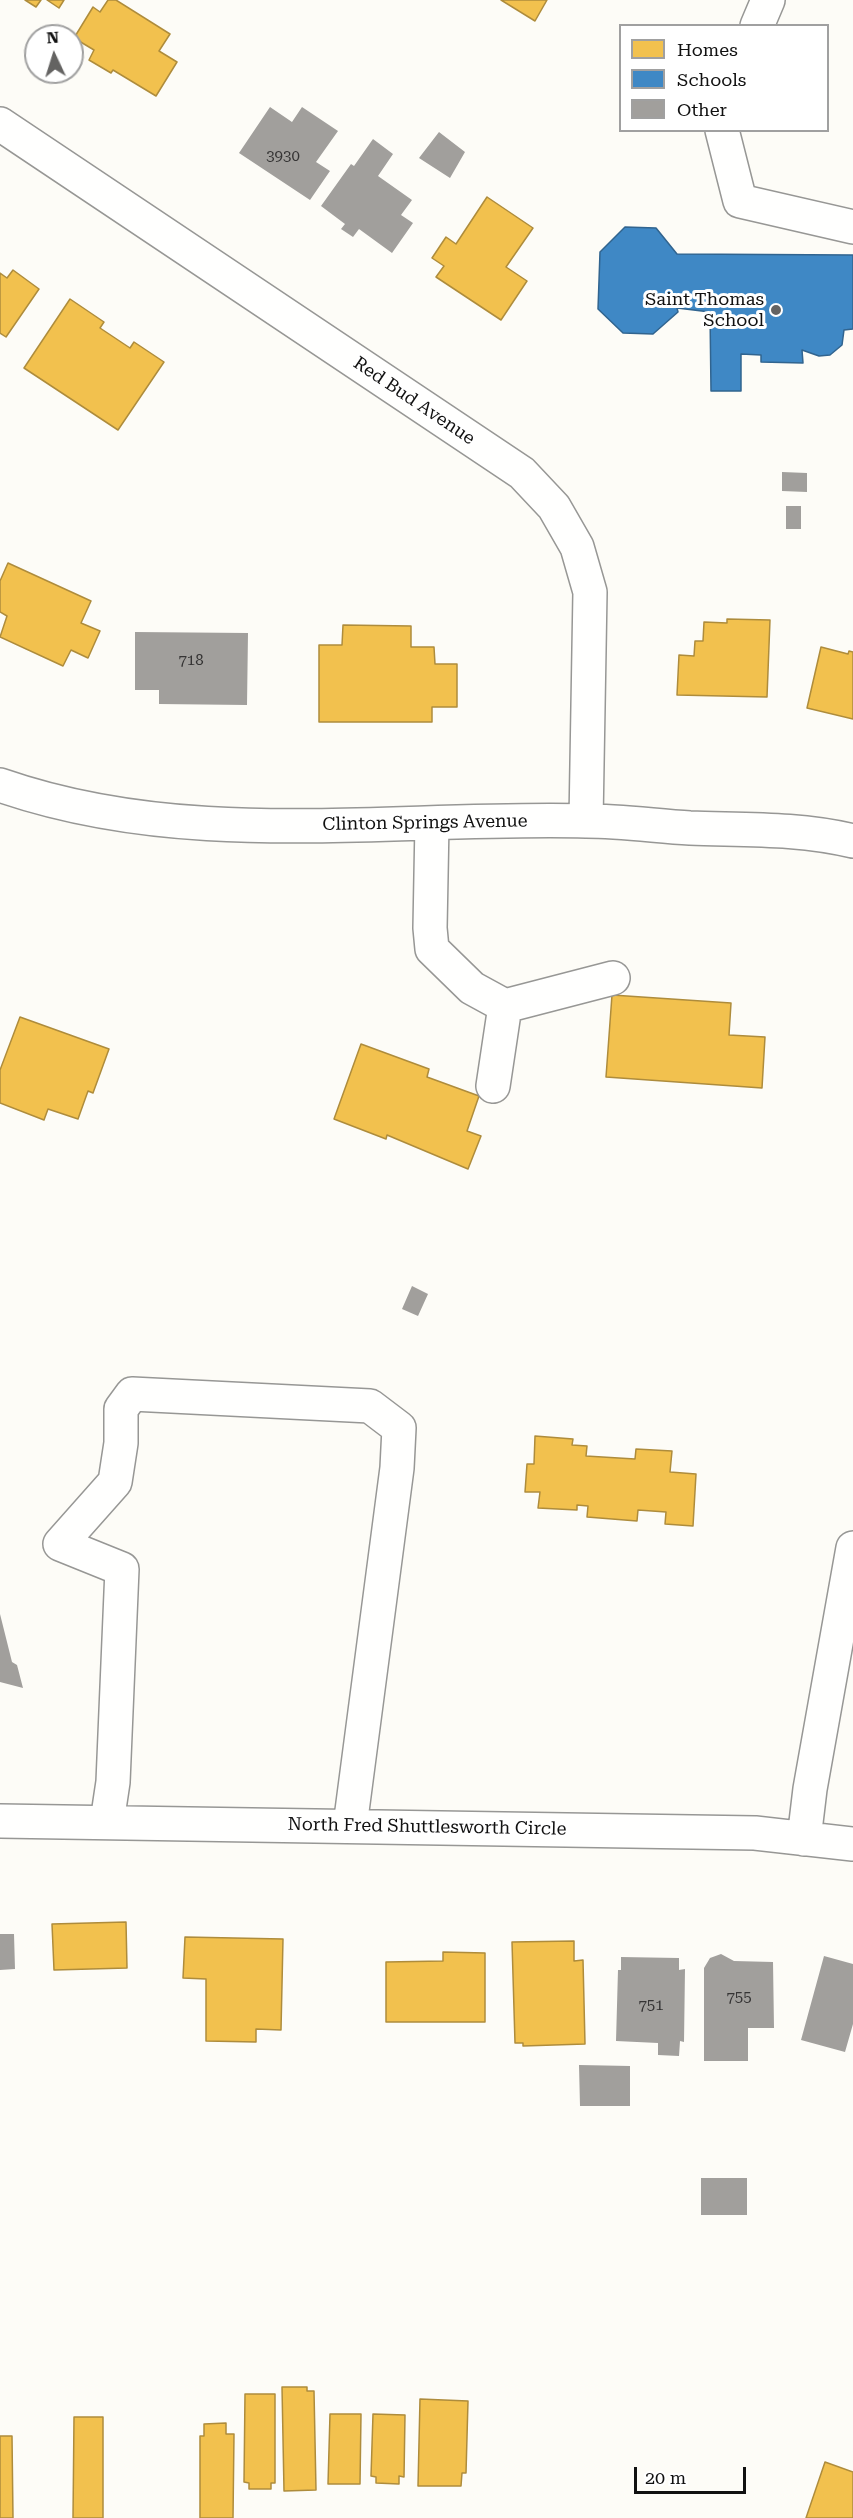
<!DOCTYPE html>
<html>
<head>
<meta charset="utf-8">
<style>
	body { margin:0 }
	#map { position:relative; width:853px; height:2518px; overflow:hidden; background:#fdfcf7; font-family:"Roboto Serif",serif }
	canvas { display:block }
	.legend { position:absolute; left:619px; top:24px; width:210px; height:108px; box-sizing:border-box; background:#fff; border:2px solid #a0a0a0; margin:0; padding:8px 10px; list-style:none; font-size:18px; color:#111 }
	.legend li { display:flex; align-items:center; gap:12px; height:30px }
	.legend b { width:30px; border:2px solid #a0a0a0 }
	.north { position:absolute; left:24px; top:24px; width:60px; height:60px; box-sizing:border-box; background:#fff; border:2px solid #a0a0a0; border-radius:50%; rotate:356deg; font-size:16px; font-weight:700; line-height:24px; text-align:center; color:#111 }
	.north::after { content:''; display:block; margin:auto; width:21px; height:27px; background:#646362; clip-path:polygon(50% 0,100% 100%,50% 72%,0 100%) }
	.scale { position:absolute; left:634px; top:2467px; width:112px; height:27px; box-sizing:border-box; border:3px solid #111; border-top:0; padding-left:8px; font-size:18px; line-height:21px; white-space:nowrap; color:#111; -webkit-text-stroke:4px #fff; paint-order:stroke }
</style>
</head>
<body>
<div id="map">
<canvas width="853" height="2518"></canvas>
<ul class="legend">
<li><b style="height:16px;background:#f2c14e"></b>Homes</li>
<li><b style="height:16px;background:#3f88c5"></b>Schools</li>
<li><b style="height:16px;background:#a19f9c"></b>Other</li>
</ul>
<div class="north">N</div>
<div class="scale">20 m</div>
</div>
<script>
const ctx = document.querySelector('canvas').getContext('2d');
ctx.lineJoin = 'round';
function fillPath(path, color) { ctx.fillStyle = color; ctx.fill(path, 'evenodd'); }
function trace(path, color, width, dash) { ctx.strokeStyle = color; ctx.lineWidth = width; ctx.lineCap = dash ? 'butt' : 'round'; ctx.setLineDash(dash || []); ctx.stroke(path); }
function write(font, color, halo, rows, align = 'center') {
  ctx.font = font + ' "Roboto Serif",serif'; ctx.lineWidth = 6; ctx.setLineDash([]); ctx.textBaseline = 'middle'; ctx.strokeStyle = halo; ctx.fillStyle = color; for (const [text, x, y, turn = 0] of rows) {
    ctx.save(); ctx.translate(x, y); ctx.rotate((+turn || 0) * Math.PI / 180); ctx.textAlign = isNaN(turn) ? turn : align; if (halo) ctx.strokeText(text, 0, 0); ctx.fillText(text, 0, 0); ctx.restore();
  }
}
const homes = new Path2D(`
	M25,0h16l-5,7z
	M47,0h17l-5,8z
	M108,0h8l54,34 -11,17 18,11 -21,34 -43,-26 -2,3 -22,-13 5,-10 -20,-12 19,-31 7,5z
	M501,0h46l-12,21z
	M487,197l46,31 -27,39 21,14 -26,39 -65,-43 8,-11 -12,-8 14,-21 10,7z
	M13,270l26,19 -33,48 -6,-4v-60l7,5z
	M70,299l34,23 -4,6 30,20 4,-6 30,20 -46,68 -94,-62z
	M8,563l83,38 -10,22 19,8 -12,27 -17,-8 -8,16 -63,-29 7,-21 -7,-4v-31z
	M727,619l43,1 -3,77 -90,-2 2,-40 15,1 1,-15h8l1,-19 23,1z
	M343,625l68,1v21h23l1,17h22v43h-25v15h-113v-77h23z
	M821,647l27,7 1,-3 4,1v67l-46,-11z
	M612,995l119,8 -2,32 36,2 -3,51 -156,-11z
	M20,1017l89,32 -16,44 -5,-2 -10,28 -30,-10 -4,11 -44,-17v-33z
	M361,1044l68,25 -2,8 52,19 -12,35 14,5 -13,33 -81,-34 -1,4 -52,-20z
	M535,1436l38,3 -1,6 15,1 -1,10 49,3 1,-10 36,2 -2,21 26,2 -3,52 -28,-2 1,-12 -28,-2 -1,11 -50,-4 1,-11 -11,-1v5l-39,-2 2,-16h-15l2,-28h7z
	M126,1922l1,46 -73,2 -2,-46z
	M185,1937l98,2 -2,91 -25,-1v13l-50,-1v-62l-23,-1z
	M574,1941v20l9,-1 2,84 -62,2v-3h-8l-3,-101z
	M443,1952l42,1v69h-99v-60l57,-1z
	M282,2387h25v4h7l2,99 -32,1z
	M245,2394h30v89h-4v6h-22v-6l-5,-1z
	M420,2399l48,2 -2,72h-4l-1,13h-43z
	M330,2414h31l-1,70h-32z
	M373,2414l32,1 -1,62 -5,-1v8l-23,-1v-6l-5,-1z
	M74,2417h29v101h-30z
	M226,2423v11h8l-1,84h-33v-82h4v-12z
	M0,2436h12l1,82h-13z
	M825,2462l28,10v46h-47z`);
const schools = new Path2D(`
	M625,227l31,1 21,26 176,1v74l-9,1 -2,15 -12,10 -11,1 -17,-6 1,13 -42,-1v-7l-20,-1v37h-30l-1,-79 -33,-4 1,4 -25,22 -30,-1 -25,-24 2,-57z`);
const building = new Path2D(`
	M270,107l22,15 10,-15 36,24 -22,31 14,9 -20,29 -71,-47z
	M439,132l26,20 -15,26 -31,-20z
	M373,139l20,15 -15,22 34,24 -11,15 12,8 -21,30 -33,-24 -6,8 -12,-8 4,-5 -24,-18 30,-42 3,2z
	M782,472l25,1v19l-25,-1z
	M786,506h15v23h-15z
	M135,632l113,1 -1,72 -88,-1v-14h-24z
	M412,1286l16,8 -10,22 -16,-7z
	M0,1614l12,48 5,3 6,23 -23,-6z
	M0,1934h14l1,35 -15,1z
	M721,1954l13,7 39,1 1,66h-26v33h-44v-93l6,-10z
	M824,1956l29,8v60l-8,28 -44,-12z
	M621,1957l58,1v12l6,-1 -1,73 -4,-1 -1,15 -21,-1v-12l-42,-2 2,-71h3z
	M579,2065l51,1v40h-50z
	M701,2178h46v37h-46z`);
const minor = new Path2D(`
	M757,26l11,-26
	M0,124l522,349 32,34 23,40 13,45 -4,229
	M722,130l18,71 113,26
	M0,785c190,66 390,31 586,36 35,0 70,5 104,7 55,2 110,0 163,13
	M432,823l-2,105 2,21 40,39 33,18 -12,80
	M505,1006l108,-28
	M0,1821l755,12 98,11
	M107,1822l6,-40 9,-213 -62,-25 55,-62 6,-39v-34l11,-15 238,12 29,22 -2,40 -47,358
	M804,1839l6,-50 43,-241`);
const markers = [
	[776,310,6,"#646362"]
];
const numberNames = [
	["3930",283,157],
	["718",191,661],
	["755",739,1998],
	["751",651,2006]
];
const poiNames = [
	["Saint Thomas",764,300],
	["School",764,321]
];
const streetNames = [
	["Red Bud Avenue",414,401,34],
	["Clinton Springs Avenue",425,823,-1],
	["North Fred Shuttlesworth Circle",427,1827,1]
];
fillPath(homes, '#f2c14e');
trace(homes, '#ae8c3c', 1.5);
fillPath(schools, '#3f88c5');
trace(schools, '#31648f', 1.5);
fillPath(building, '#a19f9c');
trace(minor, '#979795', 36);
trace(minor, '#fffffe', 33);
for (const [x, y, r, color] of markers) { const dot = new Path2D(); dot.arc(x, y, r, 0, 2 * Math.PI); ctx.fillStyle = color; ctx.fill(dot); trace(dot, '#fff', 2); }
write('15px', '#353434', null, numberNames);
write('18px', '#111', '#fff', poiNames, 'right');
write('18px', '#111', '#fff', streetNames);
</script>
</body>
</html>
